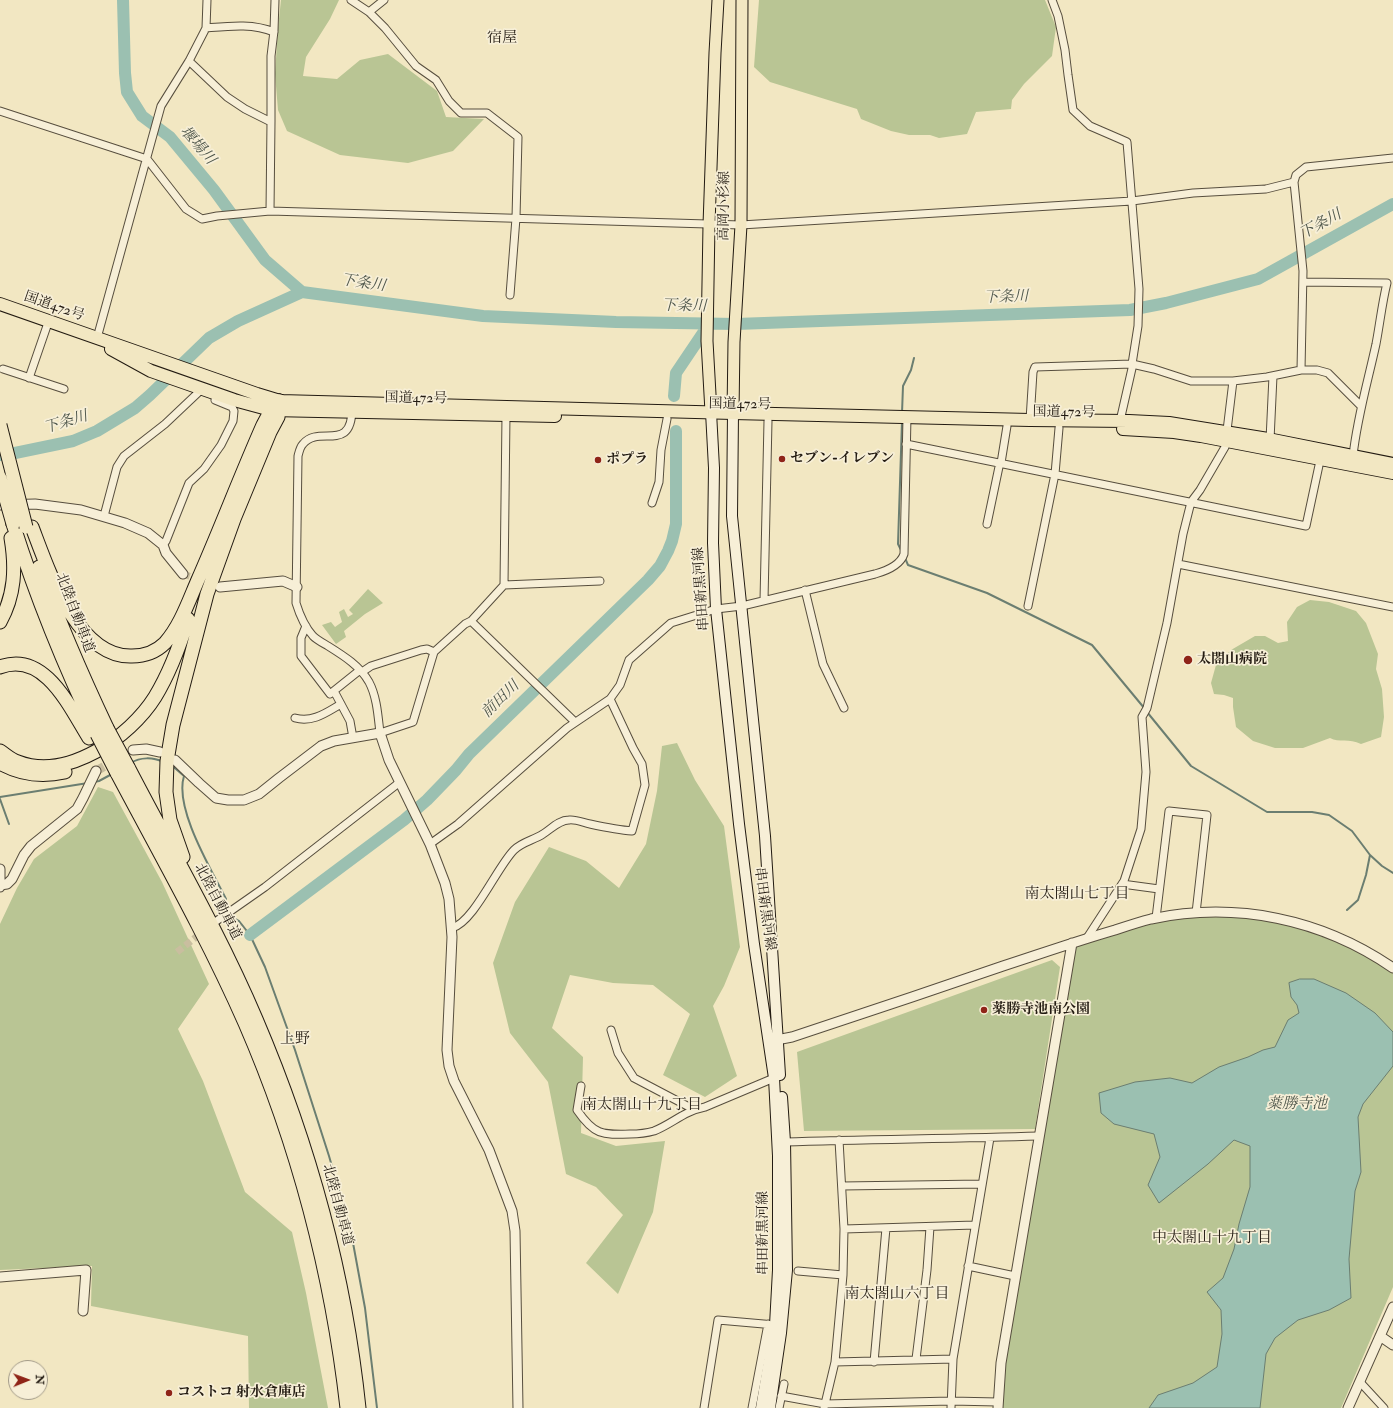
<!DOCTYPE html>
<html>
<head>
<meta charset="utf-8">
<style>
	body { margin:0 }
	#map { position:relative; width:1393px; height:1408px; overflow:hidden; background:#f2e7c2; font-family:"IM FELL Double Pica",serif }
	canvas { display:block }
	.north { position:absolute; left:8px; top:1360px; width:40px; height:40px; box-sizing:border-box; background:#f7efd7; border:1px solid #a29a88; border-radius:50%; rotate:89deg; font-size:11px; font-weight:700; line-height:16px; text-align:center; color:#231b12 }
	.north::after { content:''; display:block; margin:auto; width:14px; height:18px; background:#8f2418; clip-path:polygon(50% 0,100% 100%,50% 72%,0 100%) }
</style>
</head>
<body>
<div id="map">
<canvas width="1393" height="1408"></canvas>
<div class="north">N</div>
</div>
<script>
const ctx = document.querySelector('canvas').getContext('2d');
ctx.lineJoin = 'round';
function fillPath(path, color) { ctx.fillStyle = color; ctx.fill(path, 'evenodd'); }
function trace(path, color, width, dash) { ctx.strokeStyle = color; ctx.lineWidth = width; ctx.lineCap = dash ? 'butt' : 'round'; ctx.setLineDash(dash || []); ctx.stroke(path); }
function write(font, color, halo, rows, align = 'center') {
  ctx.font = font + ' "IM FELL Double Pica","Noto Serif JP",serif'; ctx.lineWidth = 3.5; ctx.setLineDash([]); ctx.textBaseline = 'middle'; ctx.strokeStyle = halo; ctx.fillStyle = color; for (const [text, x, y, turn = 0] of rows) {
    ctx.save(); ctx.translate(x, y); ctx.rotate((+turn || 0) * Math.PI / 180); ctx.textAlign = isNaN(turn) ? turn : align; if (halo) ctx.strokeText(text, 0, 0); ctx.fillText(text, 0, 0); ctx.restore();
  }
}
const green = new Path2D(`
	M281,0h58l-9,19 -24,38 -3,19 34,3 23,-19 28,-6 49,37 9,26 38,2 -31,32 -45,12 -68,-8 -53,-24 -9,-21 -3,-36 3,-46z
	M759,0h286l11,27 -4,29 -28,28 -12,16 -1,9 -35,3 -9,22 -28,4 -9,-3h-21l-18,-4 -30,-12 -4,-10 -87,-27 -16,-15z
	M368,589l15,14 -18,11 -21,17 2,6 -10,7 -14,-19 9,-3 4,5 7,-5 -3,-10 5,-3 4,8 5,-3 -4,-4z
	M1310,600l19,2 27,9 10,12 12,31 -2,15 6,20 2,28 -3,20 -20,7c-12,-6 -22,-1 -31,-6l-27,10h-28l-22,-7 -17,-14 -3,-20v-9l-9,-3 -10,-1 -3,-11 5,-18 15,-15 24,-14h10l13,7 10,-2 -1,-19 10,-15z
	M677,743l18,37 29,46 16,121 -16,39 -11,20 24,70 -32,21 -42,-22 27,-61 -37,-29 -40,-2 -43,-8 -18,53 31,29 -2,76 35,13 49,-5 -12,71 -35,82 -32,-31 37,-48 -27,-28 -30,-13 -18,-92 -38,-49 -17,-70 22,-61 34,-55 37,14 33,27 27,-44 11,-53 5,-45z
	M98,787l15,5 49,90 47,102 -31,45 25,52 42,111 47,40 14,61 22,115h-79l-1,-72 -157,-30 1,-40 -92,4v-346l17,-36 17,-29 43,-33z
	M1213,913l63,5 61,21 56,33v315l-52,121h-344l75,-464 76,-24z
	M1052,960l8,7 -25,162 -231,2 -7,-79z`);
const water = new Path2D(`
	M1300,979h14l32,14 29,20 18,19v34l-30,38 -5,13 3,55 -6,19 -6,68 2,39 -22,12 -31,10 -23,18 -9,16 -6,54h-111l9,-13 35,-12 24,-16 5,-33 -1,-24 -14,-18 16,-14 11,-29 5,-25 11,-37v-41l-16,-6 -26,24 -49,39 -11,-18 12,-28 -6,-23 -40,-10 -13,-11 -2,-20 36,-11 35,-4 22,5 27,-16 29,-10 15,-7 12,-3 13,-27 11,-7 -2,-8 -6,-8 -2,-14z`);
const stream = new Path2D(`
	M902,413l1,-27 8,-16 3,-12
	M902,421l-4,123 4,8
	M905,558l3,7 79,28 105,52 53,64
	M1147,712l44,54 76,46h45l17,3 23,16 18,24
	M131,763c9,-6 22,-6 32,-1
	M172,766l4,3 8,7c-10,32 27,93 42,123v13
	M94,782l5,-1 13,-7
	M0,797l88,-14
	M0,799l9,25
	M1347,910l11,-10 8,-25 4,-20 12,11 11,7
	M229,915l10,6 11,14 15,32 30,83 34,106 22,76 14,76 12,100`);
const river = new Path2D(`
	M123,0l2,73 2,19 15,24 28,21 44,53 51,70 37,32
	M674,396l2,-23 33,-49
	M0,455l15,-2 58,-12 24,-10 38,-23 15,-13 59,-57 29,-17 64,-29 181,24 133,6 120,2 394,-14 36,-7 92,-24 135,-75
	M250,935l154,-115 23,-20 29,-30 13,-16 179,-174 12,-14 8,-15 4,-10 4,-17v-93`);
const minorTunnel = new Path2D(`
	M183,574l18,6
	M177,952l27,-21`);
const tertiaryTunnel = new Path2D(`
	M96,771l37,-21`);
const minor = new Path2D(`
	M351,0l18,12 16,16 31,38 20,14 13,21 12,12h26l31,24 -2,81 -6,77
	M1052,0l6,16 7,34 3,25 5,35 17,16 37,16 12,147 -1,37 -6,38
	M369,12l15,-12
	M206,28c23,-2 47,-5 68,4
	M189,61l38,36 18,12 26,13 -1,89
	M0,111l147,48 39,50 16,10 15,-3 53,-5 471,14 391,-24 61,-8 73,-4 28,-7
	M271,122v-66l3,-25 1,-31
	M1304,282l83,1c-5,20 -7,40 -11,61 -8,37 -19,74 -23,112
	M97,338l64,-232 28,-45 17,-33 1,-28
	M3,369l61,20
	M1301,370l2,-99 -9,-89 2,-7 10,-8 87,-9
	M29,378l20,-58
	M352,408c0,46 -33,16 -49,36 -3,3 -4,8 -5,12l-2,147c4,13 8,23 17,33 4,4 10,7 15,10 16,10 32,20 41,36 8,15 9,34 11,51l33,-11 21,-70
	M1030,420l3,-48 2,-5 97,-3 22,5 37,12h42l34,-4 34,-7h16l11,3 33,33
	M1120,421l13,-57
	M1270,440l3,-64
	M906,444l400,82 15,-70
	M1001,463l6,-37
	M652,503l7,-21 2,-32 6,-31
	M104,516l13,-49 7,-11 41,-32 37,-35
	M987,524l13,-62
	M163,545l3,-4 23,-58 15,-14 17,-24 12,-24 1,-10 -2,-4 -17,-7 3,-6
	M1178,564l215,43
	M504,585l96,-4
	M805,590l18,74 21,44
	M764,600l4,-179
	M1028,606l27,-132 4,-46
	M471,621l104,101
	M306,626l-5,12v18l29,38 30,-24
	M362,672l9,-6 50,-16 6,-1 7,3 31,-28 6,-3 33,-36 2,-170
	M334,691l16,30 3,17
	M295,718c18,5 32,-6 46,-14
	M430,844l28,-20 109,-96 43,-29 10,-14 9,-25 42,-37 45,-14 26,-3 133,-32c11,-3 25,-8 29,-20l3,-137
	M1122,884l37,5
	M1156,918l13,-107 38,4 -11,98
	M215,922l50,-35 135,-105
	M452,928c22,-6 45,-61 62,-78 8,-8 20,-10 29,-16 8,-5 16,-14 26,-14 7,-1 15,3 21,4 14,3 28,6 42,7l13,-46 -3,-21 -9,-16 -23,-49
	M1087,938l37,-57 17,-52 5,-57 -4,-55 5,-9 20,-85 16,-89 8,-32 9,-12 25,-43 8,-66
	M611,1030l7,23 16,25 59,31
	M581,1086l-4,24c17,25 25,25 53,24 7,0 17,-1 24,-3 18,-7 30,-20 51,-24l69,-29
	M785,1142c84,-3 169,-3 254,-6
	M842,1186l140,-2
	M844,1229l131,-4
	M968,1266l47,10
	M798,1271l45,4
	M916,1359l11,-89 3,-43
	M835,1362l118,-3
	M874,1362l12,-134
	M1360,1382l24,26
	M781,1396l44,8 126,-3 47,1
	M704,1408l14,-88 57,5
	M752,1408l16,-84
	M779,1408l5,-24
	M824,1408l11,-46 8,-87 1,-46 -5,-89
	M951,1408l2,-49 37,-221`);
const tertiary = new Path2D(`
	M0,505l35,-1 46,6 44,13 23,10 15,12 3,8 17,21
	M220,587l63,-6 14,6
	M133,750l13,-1 14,3
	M175,760l24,23 17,15 12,2h16l15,-6 20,-16 42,-32 13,-5 46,-8 9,27 41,84 15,39 4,16 3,38 -5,113 2,16 5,15 35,69 23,61 3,20 3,177
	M0,869v18
	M0,885l7,-1 5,-5 12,-24 7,-9 46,-37 6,-11 13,-27
	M771,1041l21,-4c70,-23 141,-47 211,-71 37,-12 74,-25 112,-36 12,-4 24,-8 36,-11 85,-18 171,0 242,49
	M0,1277l86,-7 -3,41
	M1380,1336l13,9
	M998,1408l3,-45 71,-420
	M1348,1408l45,-101`);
const secondary = new Path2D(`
	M711,412l3,56 -1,75 3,66 23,215 15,120 20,134 4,78v114l-3,55 -14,83
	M733,413l-1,103 33,320 15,239
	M770,1408l11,-75 6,-63 -2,-128 -3,-45`);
const primary = new Path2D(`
	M711,412l-4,-71 2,-116 6,-172 3,-53
	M733,413l1,-71 7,-117 1,-225`);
const trunk = new Path2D(`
	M0,304l257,90 23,7 453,12 297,7 99,1 40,2 99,16 125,25
	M111,349l40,22 83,29 37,10 284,6
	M1123,429l51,3 27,4 192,37`);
const motorway = new Path2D(`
	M13,524c23,72 51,142 84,210
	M32,527c16,42 45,131 100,129 12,0 24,-4 33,-13 15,-17 23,-40 32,-61 23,-52 43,-105 66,-157l8,-15 8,-9
	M39,567c20,55 43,108 68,161
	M0,622c15,-27 16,-54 11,-84
	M0,667c45,-17 70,41 89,71
	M0,751c6,4 11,9 18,11 49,19 112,-25 137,-65 14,-23 25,-52 33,-78
	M0,763c21,12 42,14 65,9
	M128,767c43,83 91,165 128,252 53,124 89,255 103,389
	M117,773c44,83 90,164 128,250 53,122 87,253 102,385
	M183,857l-13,-37 -4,-28 1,-31 6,-36 34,-131 27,-75 36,-87 8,-15 2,-16`);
const motorwayBridge = new Path2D(`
	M0,425l26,102
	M0,478l13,46
	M107,728l21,39
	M97,734l20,39`);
const markers = [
	[782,459,4,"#8f2418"],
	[598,460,4,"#8f2418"],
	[1188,660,5,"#8f2418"],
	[984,1010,4,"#8f2418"],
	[169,1393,4,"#8f2418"]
];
const streetNames = [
	["高岡小杉線",725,206,-89],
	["国道472号",54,307,19],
	["国道472号",416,399,1],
	["国道472号",740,405,1],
	["国道472号",1064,413,1],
	["串田新黒河線",702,589,-94],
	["北陸自動車道",74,613,69],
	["北陸自動車道",217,902,62],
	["串田新黒河線",764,909,82],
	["北陸自動車道",337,1205,75],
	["串田新黒河線",764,1233,-90]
];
const poiNames = [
	["セブン-イレブン",790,459],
	["ポプラ",606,460],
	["太閤山病院",1197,660],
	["薬勝寺池南公園",992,1010],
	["コストコ 射水倉庫店",177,1393]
];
const neighbourhoodNames = [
	["宿屋",502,39],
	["南太閤山七丁目",1077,895],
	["上野",295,1040],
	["南太閤山十九丁目",642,1106],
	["中太閤山十九丁目",1212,1239],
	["南太閤山六丁目",897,1295]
];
const waterNames = [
	["堰場川",197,146,49],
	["下条川",1321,225,-29],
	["下条川",363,284,8],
	["下条川",1006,298,-2],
	["下条川",684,307,1],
	["下条川",66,423,-17],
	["前田川",501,700,-44],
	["薬勝寺池",1297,1105]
];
fillPath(green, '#b9c594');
fillPath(water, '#9bc0b1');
trace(water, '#6b7e71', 1);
trace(stream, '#6b7e71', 2);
trace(river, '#9bc0b1', 12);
trace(minorTunnel, '#c9be9f', 7, [7, 3.5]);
trace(tertiaryTunnel, '#c9be9f', 9, [9, 4.5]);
trace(minor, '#574e3e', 9);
trace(tertiary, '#574e3e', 11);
trace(secondary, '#231b12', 12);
trace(primary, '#231b12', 13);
trace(trunk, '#231b12', 14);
trace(motorway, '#231b12', 15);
trace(minor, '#f7efd7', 7);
trace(tertiary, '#f7efd7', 9);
trace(secondary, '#f7efd7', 10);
trace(primary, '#f2e7c2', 11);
trace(trunk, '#f2e7c2', 12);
trace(motorway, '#f2e7c2', 13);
trace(motorwayBridge, '#231b12', 15, []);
trace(motorwayBridge, '#f2e7c2', 13);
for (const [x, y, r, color] of markers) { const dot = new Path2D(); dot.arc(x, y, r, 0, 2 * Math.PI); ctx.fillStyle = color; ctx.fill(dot); trace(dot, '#f7efd7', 1.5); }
write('14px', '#231b12', '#f7efd7', streetNames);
write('bold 14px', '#231b12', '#f7efd7', poiNames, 'left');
write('15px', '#231b12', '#f7efd7', neighbourhoodNames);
write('italic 15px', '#4d554a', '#f7efd7', waterNames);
</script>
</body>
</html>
